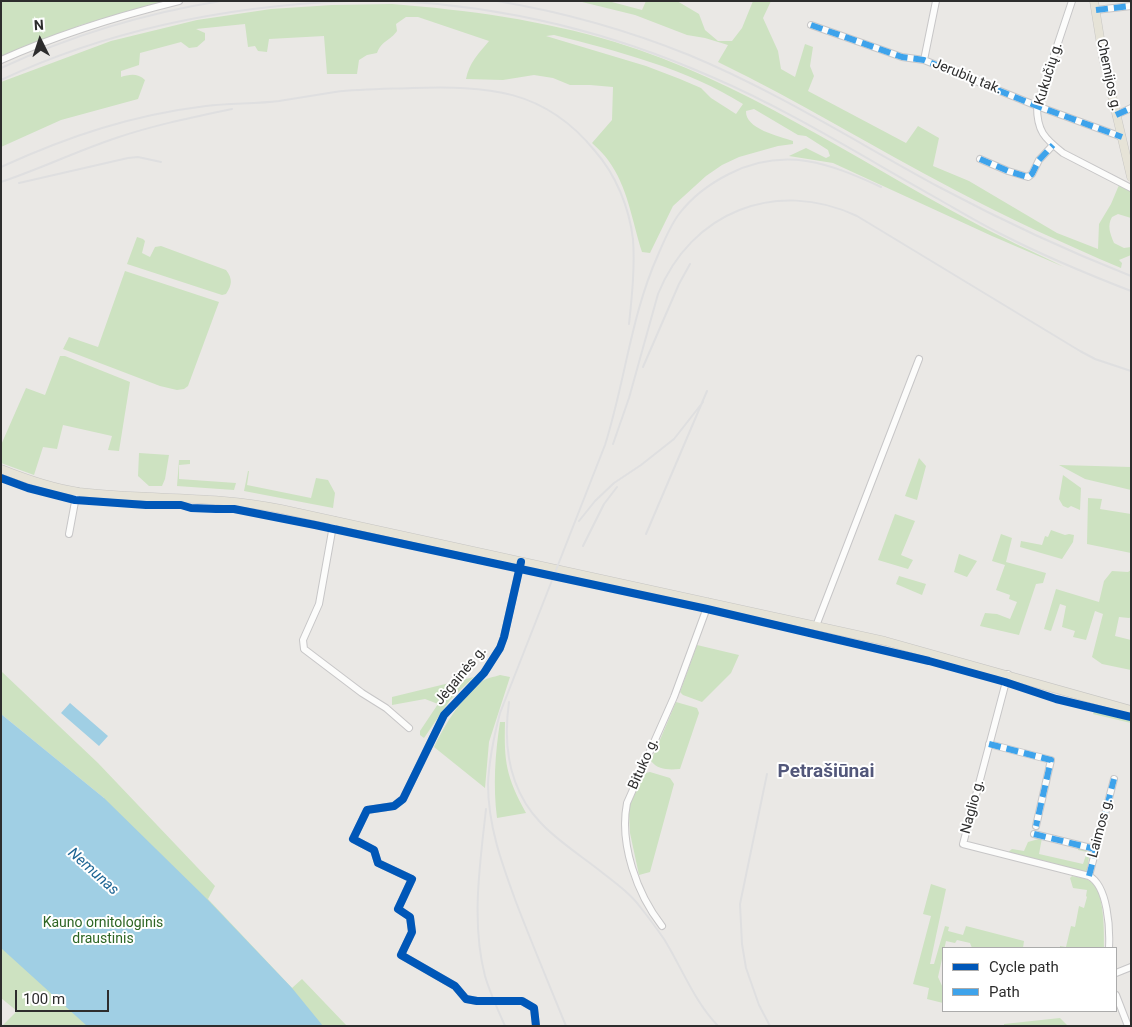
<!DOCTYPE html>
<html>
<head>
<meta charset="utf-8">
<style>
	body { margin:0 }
	#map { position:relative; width:1132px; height:1027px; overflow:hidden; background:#eae8e5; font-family:Roboto,sans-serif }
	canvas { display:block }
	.frame { position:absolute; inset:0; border:2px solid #2d2d2d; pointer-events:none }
	.legend { position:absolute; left:942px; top:947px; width:175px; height:65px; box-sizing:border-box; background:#fff; border:1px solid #ababab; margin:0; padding:6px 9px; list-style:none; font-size:15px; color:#2d2d2d }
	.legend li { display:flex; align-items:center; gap:10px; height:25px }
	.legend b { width:25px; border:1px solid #ababab }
	.north { position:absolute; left:15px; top:15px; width:50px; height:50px; -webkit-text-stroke:4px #fff; paint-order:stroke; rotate:356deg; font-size:14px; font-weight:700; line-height:20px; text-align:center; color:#2d2d2d }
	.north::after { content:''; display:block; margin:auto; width:18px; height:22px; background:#2d2d2d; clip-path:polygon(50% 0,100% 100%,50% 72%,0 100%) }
	.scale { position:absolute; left:15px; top:990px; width:94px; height:22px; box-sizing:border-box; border:2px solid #2d2d2d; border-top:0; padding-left:6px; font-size:15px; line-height:18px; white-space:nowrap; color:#2d2d2d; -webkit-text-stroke:4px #fff; paint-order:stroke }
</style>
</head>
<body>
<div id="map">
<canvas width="1132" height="1027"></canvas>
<div class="frame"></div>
<ul class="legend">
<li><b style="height:6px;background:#0057b8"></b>Cycle path</li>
<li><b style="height:6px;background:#3ea3eb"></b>Path</li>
</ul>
<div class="north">N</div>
<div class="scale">100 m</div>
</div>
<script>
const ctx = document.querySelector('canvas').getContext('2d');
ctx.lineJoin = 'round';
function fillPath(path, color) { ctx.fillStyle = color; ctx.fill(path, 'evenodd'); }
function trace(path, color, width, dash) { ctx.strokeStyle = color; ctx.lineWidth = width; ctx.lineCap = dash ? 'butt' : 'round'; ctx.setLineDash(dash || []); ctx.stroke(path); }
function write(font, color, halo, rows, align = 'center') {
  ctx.font = font + ' Roboto,sans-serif'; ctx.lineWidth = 4; ctx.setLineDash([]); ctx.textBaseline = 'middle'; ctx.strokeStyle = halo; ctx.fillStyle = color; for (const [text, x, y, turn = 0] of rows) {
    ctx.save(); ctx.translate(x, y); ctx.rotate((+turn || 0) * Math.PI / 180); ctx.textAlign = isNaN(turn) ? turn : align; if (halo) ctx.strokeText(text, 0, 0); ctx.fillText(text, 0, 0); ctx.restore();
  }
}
const green = new Path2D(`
	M1,1h165l-85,24 -80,32z
	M578,1h30l34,9 4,-9h31l22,13 6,16 13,11h14l10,-13 11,-27h18l-8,17 15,33 3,18 14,8 10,-33 8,3 -3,19 4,10 -6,15 98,52 12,-17 21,12 -6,28 36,15 88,52 41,16 1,-25 12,-20 8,-19 12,5v28l-13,-4 -6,3c-5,9 -2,16 2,26l10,5 7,-1v8l-12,5 3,3 -1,5c-57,-24 -113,-50 -168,-79 -79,-41 -154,-88 -235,-127l10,-17 -23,-7 -18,-3 -52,-20z
	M392,4c76,6 150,16 223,38 127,39 238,116 354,178 31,17 63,31 95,47l-72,-31 -159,-73 -44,-7 17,-8 20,10 4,-2 -2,-6 -22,-14 -8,-1 -44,-26 -8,2c-1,18 33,25 47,30v3l-15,2 -39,11 -17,8 -16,11 -33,30 -23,47 -8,-1c-10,-31 -14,-65 -34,-92 -4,-6 -10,-11 -16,-17l20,-23 1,-33 -23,-2h-20l-17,-7 -19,-3 -31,5 -37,-1c3,-16 13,-26 23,-38l-71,-24h-12l-10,7 1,7c-7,10 -15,9 -20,22l-10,2 -8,5 -2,14h-30l-3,-38 -55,3 -2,13 -9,-1 -3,-5 -7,1 -3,-23 -49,5 9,4v7l-8,7 -8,1 -8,-6 -41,11 -1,12 -18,6v6c9,-3 17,-4 24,3l-7,19 -77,21 -60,27v-65l110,-41 86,-21 74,-11 61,-4zM554,35c63,16 134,34 189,69l-7,10 -25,-16 -10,-10 -21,-9 -34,-13 -100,-30z
	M137,237l6,2 2,2 -3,12 8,4 5,-10 6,-1 65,24c7,9 6,15 0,24l-4,1 -95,-31z
	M125,271l94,31 -31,84 -4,3 -7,1 -17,-4 -97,-37 6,-12 29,10z
	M60,356h5l65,26 -11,69 -11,-1 4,-14 -49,-11 -6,24 -14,-2 -9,28 -33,-12v-18l25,-57 19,7z
	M139,453l30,2 -4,24 -3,7h-13l-11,-10z
	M919,458l7,8 -9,34 -12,-4z
	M179,460h11v4l-11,1v14l57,4 -2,7 -57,-4z
	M1059,465l72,2v23l-46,-11z
	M249,471l-2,14 64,13 5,-20 12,2 7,13 -2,15 -89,-17 4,-20z
	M1063,475l18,13 -1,22 -9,-4 -3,2 -5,-2 -4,-7z
	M1088,498l14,1 -2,10 31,5v39l-44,-9z
	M895,514l20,7 -14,34 12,5 -5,9 -30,-9z
	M1051,530l14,5 4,-1 5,1 -1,7 -11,17 -42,-12 1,-6 21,4 3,-9 3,1z
	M1001,534l11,4 -6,24 40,11 -3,10 -7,1 -17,51 -39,-9 5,-13 12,1 13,5 7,-17 -8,-3 1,-4 -14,-5 9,-25 -13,-4z
	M959,554l18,7 -10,16 -13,-5z
	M1131,570v47l-2,1 -10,-1 -4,19 16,4v30l-29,-6 -10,-7 11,-43 -8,-3 -9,29 -13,-3 2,-6 -13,-4 4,-21 -6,-2 -9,27 -7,-2 12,-40 43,13 5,-21 8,-10 16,1z
	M899,576l27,8 -4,11 -26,-11z
	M697,645l42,10 -8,18 -29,29 -19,-7 -3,-3z
	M1,671l97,92 117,123 -7,13 84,89 10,-9 45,47h-345l15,-15 -16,-13v-100l103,-100 -103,-84z
	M500,675l10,2 -21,65 -4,46 -51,-41c11,-23 27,-49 47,-65 5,-4 13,-5 19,-7z
	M474,677l-24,23 -26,38 -4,-3v-4l18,-27 -13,-5 -33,6v-8z
	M676,702l21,6 2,5 -19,56c-11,1 -22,1 -29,-8z
	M1097,705l34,10v8l-38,-9z
	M500,722h5c-1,41 1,54 21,91l-29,5c-4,-32 -2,-64 3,-96z
	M650,772l20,6 4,6 -24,88 -11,3 -9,-42 -1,-19 1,-10 15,-31z
	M1042,838l-3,16 44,10 4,-12 -9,-2v-3l12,4 -3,19 -3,2 -77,-19 5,-4 12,2 4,-9z
	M1072,876c5,1 13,2 18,5 15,8 14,52 14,67h-44v-2l6,1 5,-21 4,1 4,-21 5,2 3,-11 -1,-1 1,-6 -14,-2 -3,-10z
	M931,884l15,5 -16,75h4l11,-38 4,1 -1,4 15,4 3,-9 58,15 -1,7h-51l-2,-5 -13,-3 -2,3 -9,-2 -8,36 5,11v15l-16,-4 2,-11 -16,-4 18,-68 -8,-2z
	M1060,1018l8,8h-64v-2z`);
const water = new Path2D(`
	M70,703l38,33 -9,10 -38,-33z
	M1,714l103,84 103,101 85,89 31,38h-236l-86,-78z`);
const minor = new Path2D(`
	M1072,1l-35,105c0,25 7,32 26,47l68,35
	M1096,10l35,-4
	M811,25l91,32 22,3 113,46 85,31
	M1,60c58,-26 117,-44 178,-59
	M924,60l12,-59
	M1116,115l15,-7
	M980,159l28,12 20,6 4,-3 7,-14 14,-15
	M334,520l-15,84 -16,36 1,9 58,44 24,15 23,20
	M69,534l8,-43
	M521,561l-17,76 -4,11 -16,25 -40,42 -41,84 -9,7 -27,4 -14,29 21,11 4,13 34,16 -14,30 12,8 2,15 -11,23 54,31 11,13 11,2h45l12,7 2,18
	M816,626l103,-267
	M1008,674l-45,170 126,32c19,10 21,53 20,72
	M989,744l62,16 -15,66
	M1034,834l61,15
	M1089,876l25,-97
	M662,926c-25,-32 -43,-82 -35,-123l47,-106 35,-95
	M1116,973l15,-6
	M1116,995l12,31`);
const major = new Path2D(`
	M1094,1l9,56 28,120
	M1,469c25,10 51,19 78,23 67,8 135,3 202,17l604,132 246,69`);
const rail = new Path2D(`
	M399,1c108,6 214,32 313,76 79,34 153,81 228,123 21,12 41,24 63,35 41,21 84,39 128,56
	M497,1c66,11 130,29 192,54 87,36 167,87 250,132 62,33 126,63 192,89
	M1,68c69,-32 145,-55 220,-67
	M1,80c109,-51 228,-74 347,-79
	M1,167c68,-31 131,-52 205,-61 24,-3 49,-2 73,-5 19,-3 37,-6 56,-9 26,-3 51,-3 77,-4 75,-2 132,0 183,63 21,24 34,56 38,88 2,28 -1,57 -4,85
	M1,182c39,-13 76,-31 115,-44 38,-13 78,-21 116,-29
	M19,183l109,-25 10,-1 23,5
	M643,367l36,-83 11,-20
	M613,444l16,-46 29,-104c33,-82 118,-116 199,-78l223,135 15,8 36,12
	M579,521l16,-20 19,-18 27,-18 33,-26 29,-37
	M646,534l61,-143
	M583,546l21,-42 13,-17
	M509,702c-6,43 0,87 31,120 15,17 40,33 59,48 15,12 31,23 42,38 8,10 16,21 23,31 18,29 30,62 54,87
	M767,774l-27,130 2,40 4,24 13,37 11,21
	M486,809c-6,55 -15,113 -1,167 5,17 13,34 20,50
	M566,1026c-17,-42 -34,-82 -50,-124 -14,-38 -28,-76 -28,-118 1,-24 6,-48 12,-71l105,-268c20,-63 26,-130 53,-190 6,-14 12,-29 21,-41 13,-17 30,-30 50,-40 55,-28 100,-11 152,13`);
const quiet = new Path2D(`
	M1096,10l35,-4
	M811,25l91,32 22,3 113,46 85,31
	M1116,115l15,-7
	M980,159l28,12 20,6 4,-3 7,-14 14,-15
	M989,744l62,16 -15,66
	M1034,834l61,15
	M1089,876l25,-97`);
const cycleway = new Path2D(`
	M1,478l27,10 47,12 71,5h35l10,3 25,1h18l81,16 392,84 222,52 76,21 51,17 75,18
	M521,562l-17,75 -4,11 -16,25 -40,42 -41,84 -9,7 -27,4 -14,29 21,11 4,13 34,16 -14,30 12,8 2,15 -11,23 54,31 11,13 11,2h45l12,7 2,18`);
const streetNames = [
	["Kukučių g.",1049,74,-73],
	["Chemijos g.",1108,75,78],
	["Jerubių tak.",967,77,22],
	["Jėgainės g.",461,676,-50],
	["Bituko g.",644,764,-66],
	["Naglio g.",973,807,-75],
	["Laimos g.",1101,828,-75]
];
const parkNames = [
	["Kauno ornitologinis",103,923],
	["draustinis",103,939]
];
const waterNames = [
	["Nemunas",93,872,42]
];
const districtNames = [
	["Petrašiūnai",826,772]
];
fillPath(green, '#cde2c1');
fillPath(water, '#a0cfe4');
trace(minor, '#c7c6c7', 8);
trace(major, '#c6c5c3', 9);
trace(minor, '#fcfcfb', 6);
trace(major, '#e6e3d7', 8);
trace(rail, '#dfdfe0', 2);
trace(quiet, '#3ea3eb', 6, [12, 6]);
trace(cycleway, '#0057b8', 8);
write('14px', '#2d2d2d', '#fff', streetNames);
write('14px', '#2d6523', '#fff', parkNames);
write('italic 15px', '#1c6493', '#fff', waterNames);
write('bold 19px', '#52577a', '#fff', districtNames);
</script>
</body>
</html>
